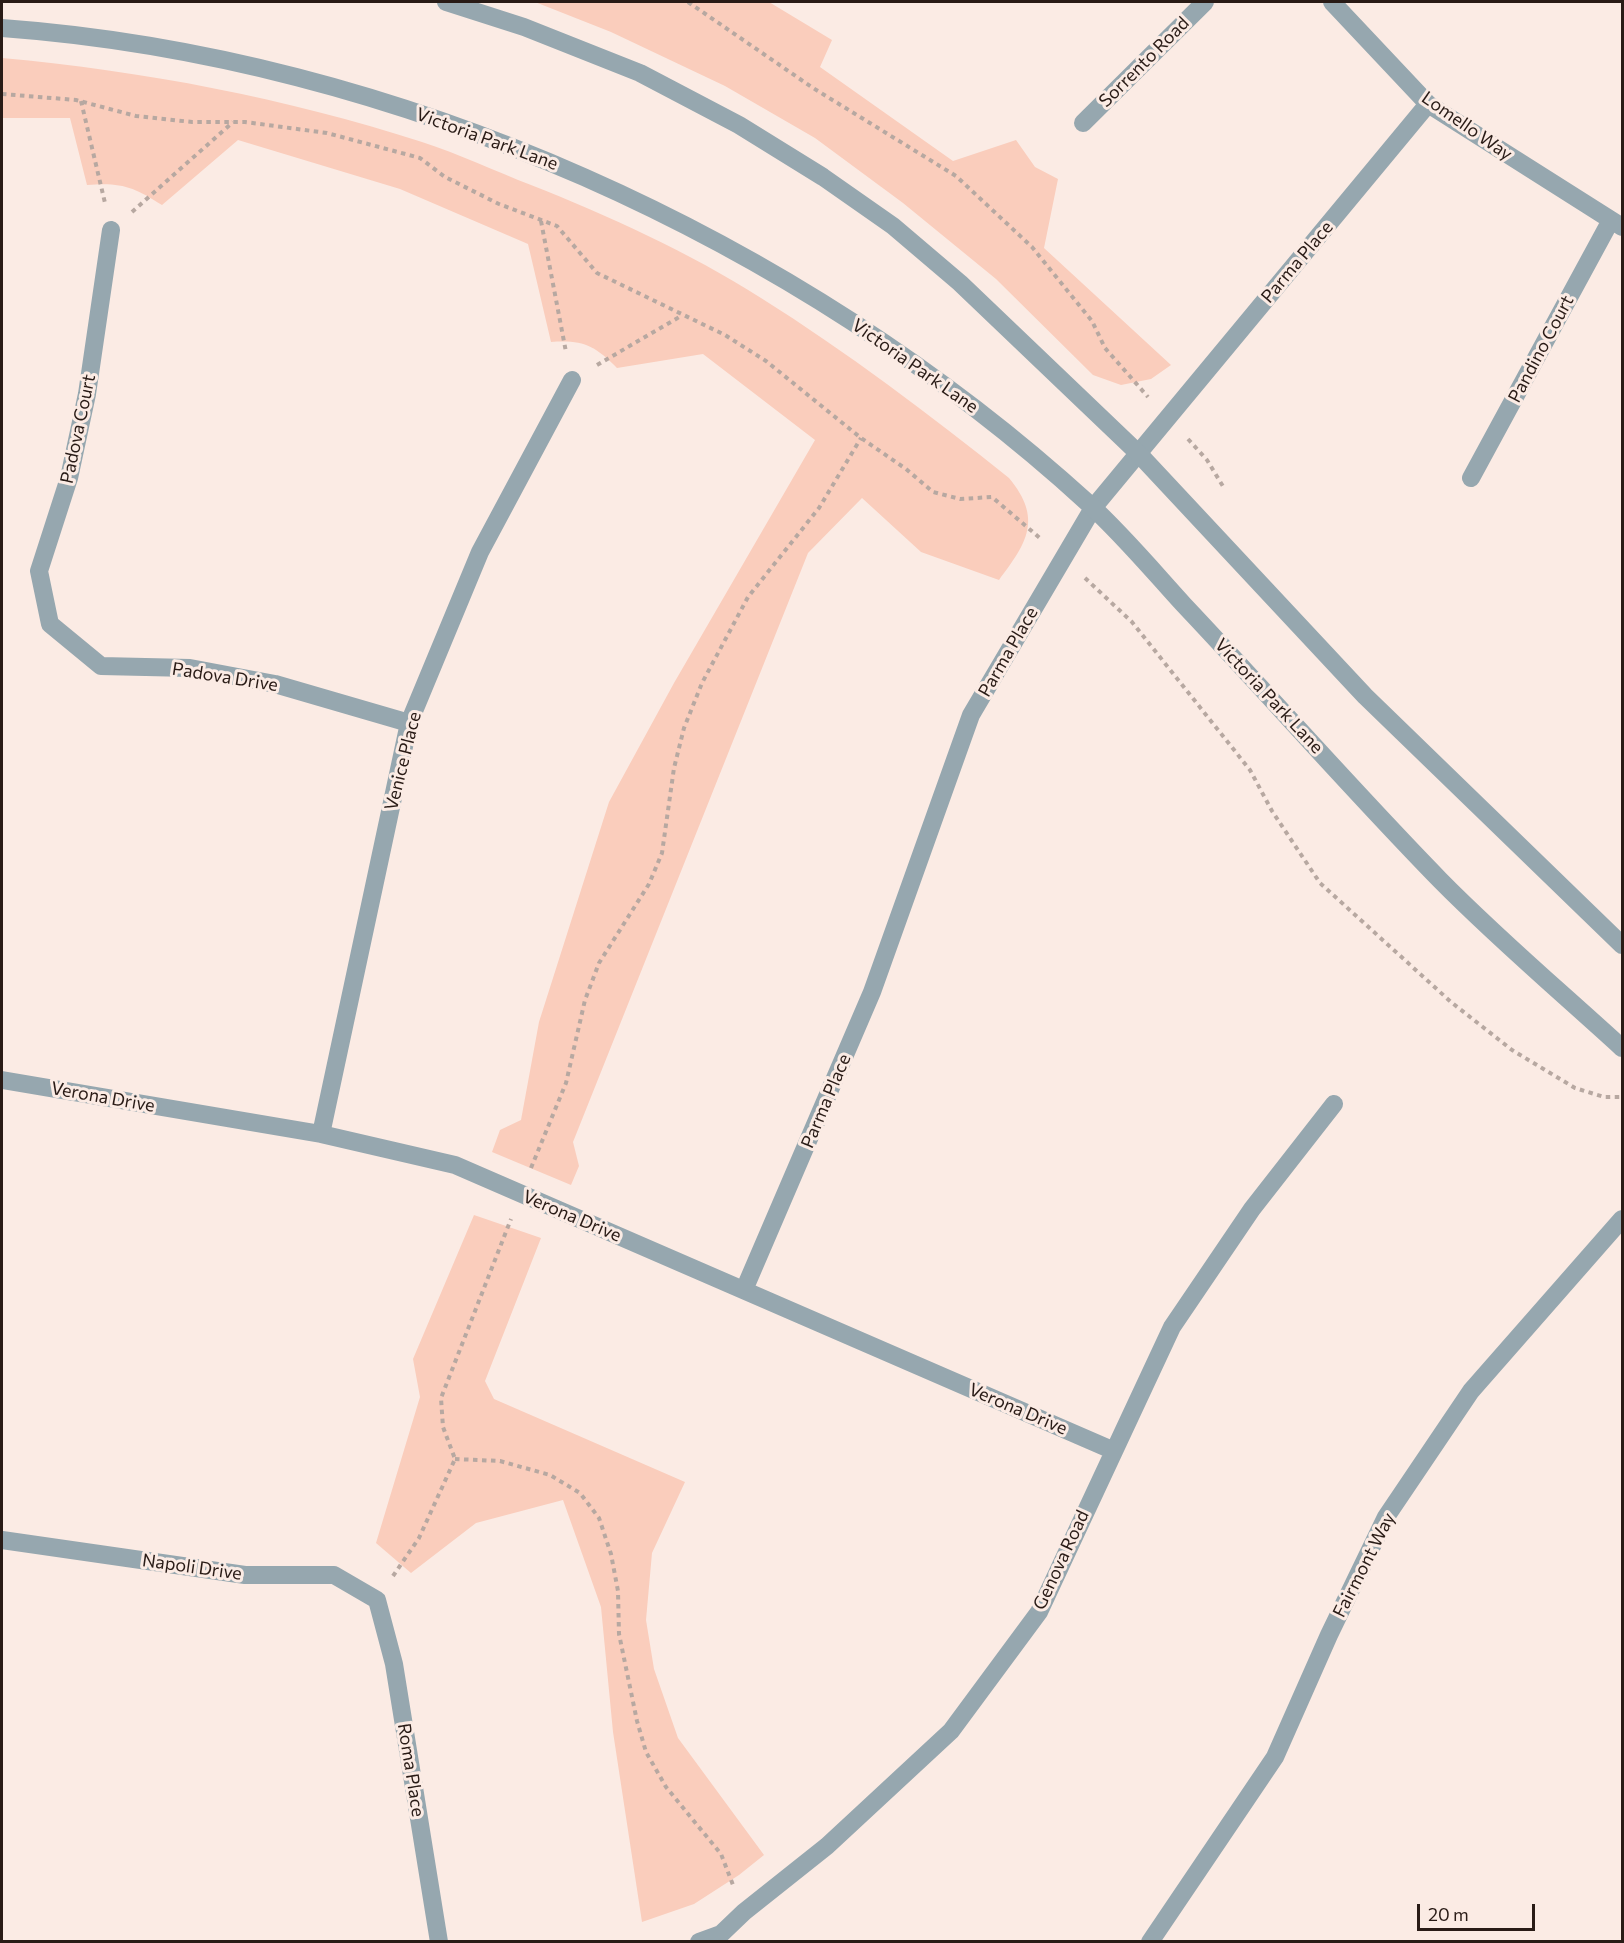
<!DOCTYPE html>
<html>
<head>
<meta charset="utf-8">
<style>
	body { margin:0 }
	#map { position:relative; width:1624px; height:1943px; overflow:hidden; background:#fbebe4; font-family:Commissioner,sans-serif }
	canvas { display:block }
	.frame { position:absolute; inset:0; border:3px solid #291b16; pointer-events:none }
	.scale { position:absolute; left:1417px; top:1904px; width:118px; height:27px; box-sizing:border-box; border:3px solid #291b16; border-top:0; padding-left:8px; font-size:18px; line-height:21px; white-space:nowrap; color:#291b16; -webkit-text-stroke:4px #fbebe4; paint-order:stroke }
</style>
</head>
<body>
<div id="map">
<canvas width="1624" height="1943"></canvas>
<div class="frame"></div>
<div class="scale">20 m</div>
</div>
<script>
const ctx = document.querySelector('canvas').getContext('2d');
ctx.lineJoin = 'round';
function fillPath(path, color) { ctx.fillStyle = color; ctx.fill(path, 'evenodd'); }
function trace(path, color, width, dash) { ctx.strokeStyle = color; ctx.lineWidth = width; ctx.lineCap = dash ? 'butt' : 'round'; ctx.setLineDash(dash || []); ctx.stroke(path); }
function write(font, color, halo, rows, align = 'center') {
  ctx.font = font + ' Commissioner,sans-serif'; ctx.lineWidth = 6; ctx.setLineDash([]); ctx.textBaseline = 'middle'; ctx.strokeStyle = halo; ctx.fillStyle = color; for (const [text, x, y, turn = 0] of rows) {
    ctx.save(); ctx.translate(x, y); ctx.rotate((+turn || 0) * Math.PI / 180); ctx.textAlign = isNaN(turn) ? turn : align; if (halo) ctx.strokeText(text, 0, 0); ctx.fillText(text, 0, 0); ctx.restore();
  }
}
const green = new Path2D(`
	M535,2h234l63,38 -12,27 133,94 63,-21 19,27 23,12 -14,69 127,117 -20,14 -30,6 -28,-10 -97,-96 -93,-76 -88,-65 -90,-52 -114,-54z
	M2,58c142,13 284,40 420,84 37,12 73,29 109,43 78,31 158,67 230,113 86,54 168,116 248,180 34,41 18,65 -10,102l-78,-28 -59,-54 -54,55 -235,589 6,24 -8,19 -79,-33 8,-22 21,-10 18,-98 70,-220 65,-119 141,-243 -112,-86 -86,14c-23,-23 -34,-28 -66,-26l-23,-98 -128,-55 -162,-49 -76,65c-28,-18 -41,-23 -75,-20l-17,-67h-68z
	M474,1215l67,23 -56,143 9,18 191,83 -33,71 -6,67 8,49 24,69 86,117 -25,20 -45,29 -52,18 -29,-190 -12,-125 -38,-107 -87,23 -65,50 -35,-30 44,-146 -7,-38z`);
const path = new Path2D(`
	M688,2l125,86 143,88 76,71 60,74 13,27 43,49
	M2,94l74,6 60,16 56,6h53l82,11 93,25 25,19 54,27 58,22 40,47 128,62 41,26 95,77 45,31 27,23 27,7 32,-2 49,42
	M81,101l24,102
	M132,212l101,-90
	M541,221l25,131
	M597,365l84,-49
	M1188,439l19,21 17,28
	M1085,578l47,44 118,148 22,41 48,72 131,119 61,48 63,38 29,9h18
	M531,1168l35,-85 19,-83 14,-37 50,-79 13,-31 12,-85 10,-40 18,-45 46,-86 71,-89 42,-70
	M455,1459l45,2 50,14 30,18 19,25 12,36 7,37 1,43 18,87 9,31 20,35 55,67 12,31
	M393,1576l26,-38 36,-79 -12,-32 -2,-29 70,-179`);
const minor = new Path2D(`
	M1332,2l96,102 194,123
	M1083,123l122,-121
	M111,230l-24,164 -18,84 -30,93 11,53 51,42 89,2 85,16 134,39
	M1471,478l140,-258
	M2,1080l319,54 134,31 657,285
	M321,1134l88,-411 71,-171 92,-172
	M744,1290l128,-298 99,-277 122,-207 335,-404
	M2,1540l243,35h89l43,25 17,64 45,278
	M699,1942l22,-8 23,-22 83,-66 124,-115 88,-119 133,-285 80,-118 82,-105`);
const tertiary = new Path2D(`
	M446,2l78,25 116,46 99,52 84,52 70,49 67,57 178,170 227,243 257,249
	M2,28c394,29 796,210 1087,476 34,31 64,67 95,101 86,91 169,186 256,275 58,59 122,113 182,168
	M1150,1942l125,-185 54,-122 57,-118 85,-126 151,-172`);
const streetNames = [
	["Sorrento Road",1144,62,-45],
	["Lomello Way",1467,126,35],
	["Victoria Park Lane",487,139,20],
	["Parma Place",1297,262,-50],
	["Pandino Court",1541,349,-62],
	["Victoria Park Lane",915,366,35],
	["Padova Court",78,429,-78],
	["Parma Place",1008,652,-60],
	["Padova Drive",225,677,9],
	["Victoria Park Lane",1269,696,47],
	["Venice Place",403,761,-76],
	["Verona Drive",103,1097,10],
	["Parma Place",826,1101,-67],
	["Verona Drive",572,1216,23],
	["Verona Drive",1018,1409,23],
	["Genova Road",1061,1560,-65],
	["Fairmont Way",1364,1565,-63],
	["Napoli Drive",192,1567,8],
	["Roma Place",411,1770,81]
];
fillPath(green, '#facdbc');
trace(path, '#b7a8a1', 4, [4.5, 4.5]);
trace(minor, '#96a7af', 18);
trace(tertiary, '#96a7af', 18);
write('18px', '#291b16', '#fbebe4', streetNames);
</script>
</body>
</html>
